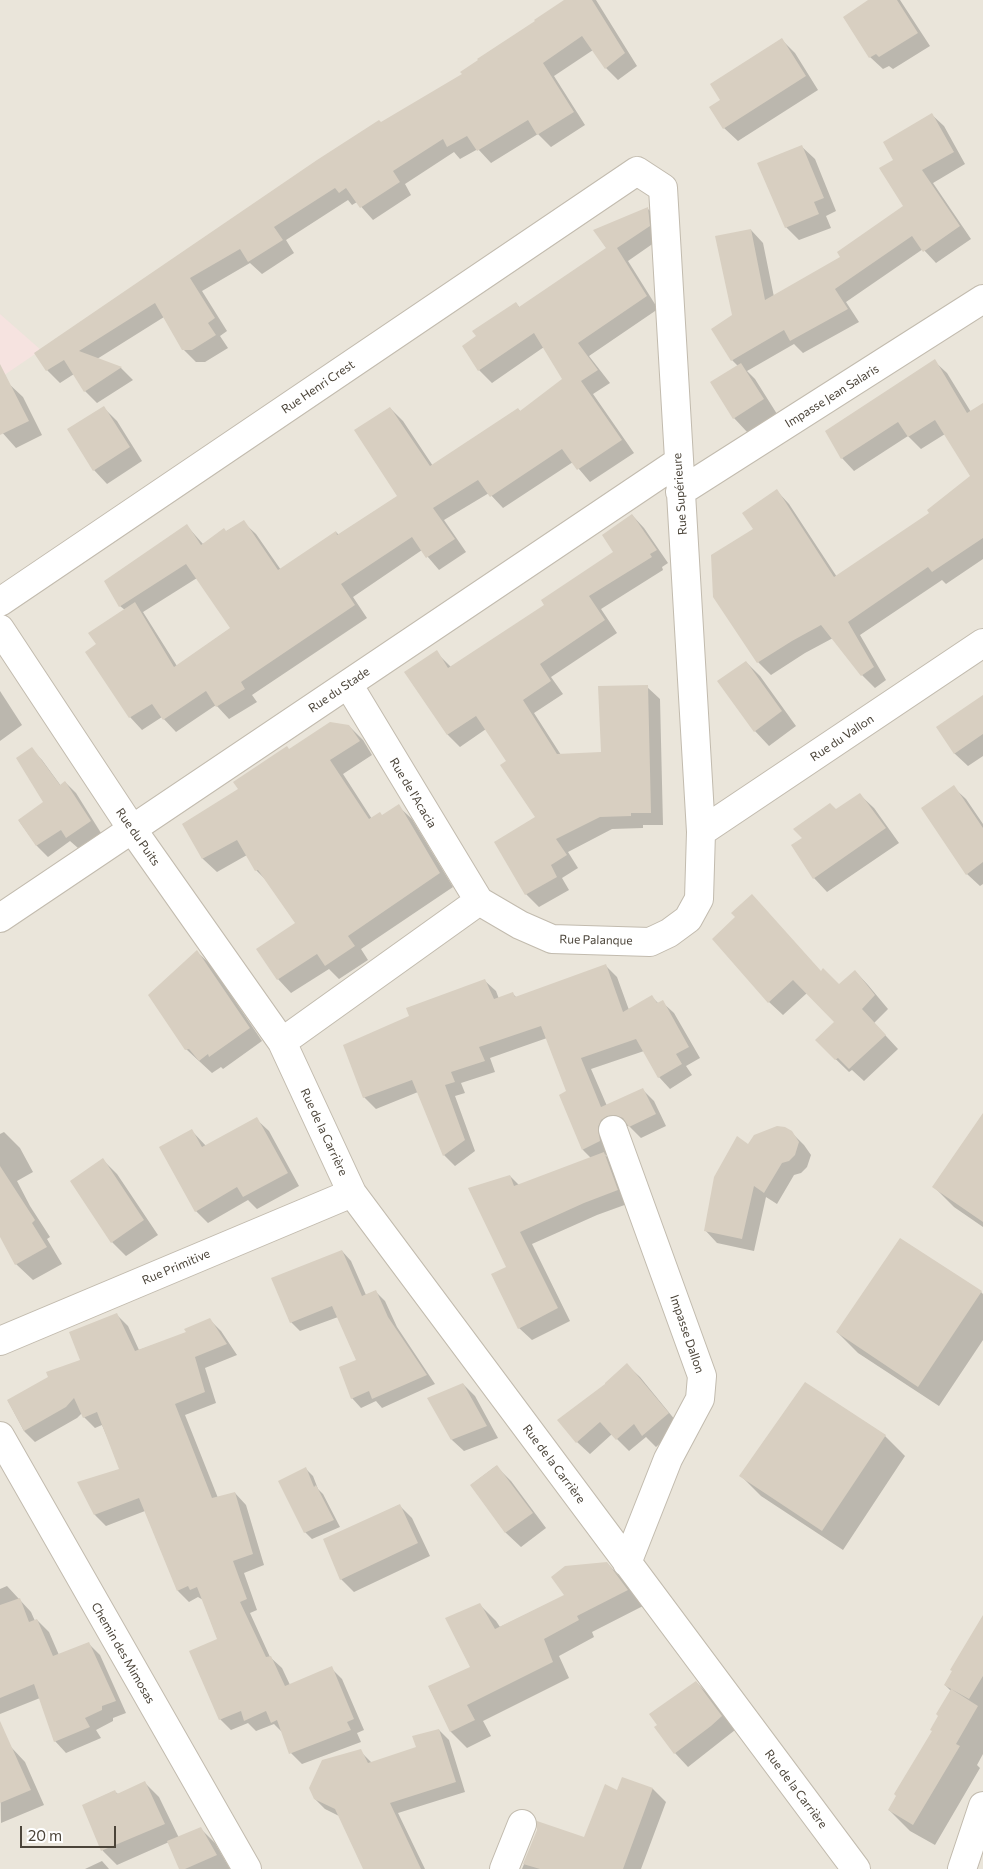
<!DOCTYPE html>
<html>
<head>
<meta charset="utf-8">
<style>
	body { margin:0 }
	#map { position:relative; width:983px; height:1869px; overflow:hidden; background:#f6f3ec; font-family:Commissioner,sans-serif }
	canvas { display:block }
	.scale { position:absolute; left:20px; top:1826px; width:96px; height:22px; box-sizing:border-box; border:2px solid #4b4439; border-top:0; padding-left:6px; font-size:15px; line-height:18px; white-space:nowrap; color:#4b4439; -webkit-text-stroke:4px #fff; paint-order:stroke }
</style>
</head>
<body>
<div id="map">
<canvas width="983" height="1869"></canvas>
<div class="scale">20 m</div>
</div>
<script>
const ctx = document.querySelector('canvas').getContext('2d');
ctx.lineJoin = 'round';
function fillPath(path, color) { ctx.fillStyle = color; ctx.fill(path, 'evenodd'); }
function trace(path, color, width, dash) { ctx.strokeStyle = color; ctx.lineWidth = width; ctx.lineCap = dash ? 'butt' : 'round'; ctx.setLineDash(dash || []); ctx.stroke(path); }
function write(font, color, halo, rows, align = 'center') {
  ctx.font = font + ' Commissioner,sans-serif'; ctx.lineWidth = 4.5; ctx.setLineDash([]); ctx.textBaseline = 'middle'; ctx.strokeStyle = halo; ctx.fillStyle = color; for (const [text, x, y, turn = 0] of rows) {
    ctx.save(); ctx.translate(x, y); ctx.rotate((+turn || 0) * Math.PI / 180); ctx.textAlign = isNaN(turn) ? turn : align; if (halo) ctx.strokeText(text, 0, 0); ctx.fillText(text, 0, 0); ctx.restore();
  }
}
const residential = new Path2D(`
	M0,0h983v1869h-983z`);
const medical = new Path2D(`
	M0,314l41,36 -41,28z`);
const shadow = new Path2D(`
	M566,0h30l41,66 -19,14 -12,-12 -13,-18 -39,26 31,49 -34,22 -13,-13 -47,29 -13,-14 -18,10 -6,-7 -49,32 6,11 -38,25 -16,-18 -5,3 -4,-5 -62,40 8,13 -32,21 -12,-11 -48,28 25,40 -7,5 8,12 -23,14h-9l-13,-13 -19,-32 -67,42 24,9 12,12 -36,23 -12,-12 -11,-17 -14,9 -13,-13 -11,-17 345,-230 83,-48z
	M871,0h29l30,46 -37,23 -4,-3 -6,3 -13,-12z
	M781,39l14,14 23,37 -80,51 -14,-13z
	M931,114l13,12 21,38 -32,19 38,56 -35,24 -13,-14 -77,53 13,20 -56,31 -9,-9 -47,27 8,8 22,35 -29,19 -14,-15 -22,-36 26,-16 -6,-6 -19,-30 21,-14 17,-86 12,13 11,54 68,-39 63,-51 -10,-46z
	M801,146l14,13 21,52 -10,5 5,12 -32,12 -13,-13z
	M648,209l12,12 1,17 -33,23 30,48 -69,47 21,27 -17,11 41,59 -44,29 -17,-20 -70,46 -14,-15 -45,27 22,32 -27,18 -17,-20 -69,47 14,21 -115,77 5,7 -28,17 -13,-14 -40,27 -14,-15 -20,13 -12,-13 -33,-72 28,-35 -5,-4 67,-80 16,18 40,-22 13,12 25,36 55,-38 3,3 60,-39 -9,-88 13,13 30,45 85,-57 3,3 43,-33 -20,-32 -52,36 -13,-13 -2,-34 39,-33 4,5 87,-59 -12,-19zM197,578l34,50 -54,38 -34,-54z
	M934,361l13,12 24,39 12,-2v149l-37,25 -4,-4 -82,55 26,45 -11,8 -13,-13 -29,-37 -28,15 -34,22 -13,-13 -3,-132 22,-39 12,13 48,73 94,-64 41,-36 -27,-43 -24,15 -13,-13 -54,35 -12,-13z
	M8,383l15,14 19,38 -26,13 -16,-18v-43z
	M103,407l14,14 25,40 -35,23 -13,-14z
	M632,515l12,13 24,35 -6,4 1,3 -62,39 16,24 -66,44 12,17 -29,19 27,42 41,-1 45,-67 13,12 3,126h-20v3l-31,1 -44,23 10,16 -16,10 7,12 -30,17 -13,-13 11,-76 -29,-57 -22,-32 -26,18 -12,-12 -42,-63 30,-20 15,15 95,-62 69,-53z
	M746,662l14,14 36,50 -27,20 -14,-15z
	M0,691l22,34 -22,16z
	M983,697v59l-15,10 -14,-13z
	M349,726l14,14 9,15 -29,19 29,45 11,-3 15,-10 14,13 41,68 -92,62 7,11 -29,19 -10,-10 -38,24 -13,-14 19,-55 -29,-42 -12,-12 -9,-15 -30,17 -14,-13 -20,-35 57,-34 50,-39z
	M31,749l11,11 19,26 4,-4 11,11 25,40 -23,15 -8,-7 -22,16 -11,-11 -18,-25 26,-18z
	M953,787l13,12 17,25v60l-3,2 -13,-12z
	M860,795l14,13 25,35 -72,49 -13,-14 -10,-40 32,-27z
	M752,896l69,76 18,14 16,-15 13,14 20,24 -14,14 24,26 -34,32 -12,-11 -3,2 -33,-32 20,-18 -29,-29 -24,22 -14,-13 -32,-85z
	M197,952l13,12 52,77 -39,28 -2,-2 -9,6 -26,-24z
	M606,966l11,11 12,33 23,-13 7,7 3,-2 12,11 26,45 -14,8 6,9 -22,14 -11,-12 -15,-26 -53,18 16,37 36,-16 11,11 12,25 -25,12 -12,-12h-10l-8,26 -6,3 12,11 13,37 -33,12 -65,29 38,77 -38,19 -13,-12 -11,-61 2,-91 9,9 73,-26 -9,-9 -15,-58 -21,-54 -57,20 5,14 -34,11 4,10 -10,3 20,55 -20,15 -11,-11 -26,-63 -42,17 -12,-12 47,-81 73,-36 12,11 3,8 14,-5 4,4z
	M983,1116v111l-29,-20 -20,-20z
	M256,1119l13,12 30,55 -42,23 -9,-9 -40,23 -12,-12 -4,-80 14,15z
	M4,1132l16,16 13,24 -16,9 13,25 20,31 -3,2 15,25 -29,16 -17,-16 -16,-30v-100z
	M791,1132l13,13 7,10 -4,12 -6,6 -7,2 -17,29 -11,-7 -12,54 -37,-8 -12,-13 43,-85z
	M103,1160l14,14 41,61 -32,21 -14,-14z
	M342,1251l9,10 15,34 9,-4 10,10 12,26 38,57 -53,24 -6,-7 -15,7 -9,-10 5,-37 -19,-44 -38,14 -9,-9z
	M981,1292l2,2v46l-44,66 -81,-53 -21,-21z
	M117,1315l11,11 11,24 48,-17 23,-13 11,11 16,24 -32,13 11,35 -31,12 33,83 17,-5 11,12 18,60 -20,8 13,37 -7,3 20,44 12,11 8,17 41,-17 11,11 22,51 -7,3 4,9 -59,22 -11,-11 -8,-20 -9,-9 -18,7 -8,-8 -17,7 -11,-11 -2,-79 -15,-40 -5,-3 -9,5 -11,-11 -33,-80 -39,15 -11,-11 -16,-32 42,-14 -19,-44 -7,3 -11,-11 -2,-4 -5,5 -42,24 -11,-11 -16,-30 73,-41z
	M627,1365l13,12 40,49 -24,21 -10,-10 -17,14 -17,-17 -22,20 -13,-12 30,-58z
	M463,1384l12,12 23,42 -34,13 -12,-11z
	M885,1436l20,20 -62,94 -82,-54 -20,-20z
	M496,1466l15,15 35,47 -25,19 -15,-14 -35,-48z
	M306,1469l7,7 5,13 5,5 17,33 -28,12 -7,-7z
	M399,1505l13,13 18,38 -76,36 -13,-13 -16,-39z
	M607,1563l16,17 20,26 -51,26 2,5 -35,19 10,22 -86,43 8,15 -24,12 -16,-16 -22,-45 43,-20 8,-62 16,16 4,6 66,-32z
	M7,1586l24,26 4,9 2,-1 12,12 10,23 29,-12 12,12 26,58 -13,5v3l-17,9 5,8 -35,15 -11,-12 -15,-43 -40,16v-125z
	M983,1617v137l-6,11 3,3 -45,77 -25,-14 -21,-21 44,-79 18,-40 -6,-6z
	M696,1682l14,14 25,34 -47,37 -13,-14z
	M439,1730l10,10 16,52 -67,21 27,56h-60l-26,-53 -14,-7 -10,-10 45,-48 12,12 45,-15z
	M11,1747l14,15 19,43 -43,18 -1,-71z
	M623,1779l30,10 13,13 -25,67h-119l16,-39 47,9 33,-48z
	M145,1783l14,14 20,41 21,-10 15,15 15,26h-50l-11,-27 -52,23 -14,-14 -19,-46 30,-14 4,3z
	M102,1861l7,8h-24z`);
const building = new Path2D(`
	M564,0h28l33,53 -20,16 -23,-33 -39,27 31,49 -37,23 -9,-15 -51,31 -10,-15 -20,11 -4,-8 -50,32 7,11 -40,26 -14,-20 -7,5 -4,-5 -61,39 9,13 -35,22 -8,-13 -50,29 25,40 -7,5 8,12 -24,15h-10l-27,-47 -76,48 43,16 -38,25 -20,-32 -18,11 -12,-18 283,-193 62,-40 2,2 81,-48 -2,-2 18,-12 -1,-1 58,-38 -1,-1z
	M868,0h29l21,33 -39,24 -3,-3 -7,4 -26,-41z
	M782,38l24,38 -83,53 -14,-22 11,-7 -10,-16z
	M932,113l22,39 -32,18 38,56 -37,26 -11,-16 -77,53 13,20 -58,32 -6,-11 -53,31 -20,-32 21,-14 -17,-79 36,-7 14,71 75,-43 -3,-5 66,-46 -24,-38 14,-8 -10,-18z
	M802,145l22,53 -10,4 5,12 -34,14 -28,-65z
	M648,207l2,19 -33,22 30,48 -69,47 20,27 -17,11 41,59 -45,30 -15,-21 -72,48 -12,-17 -45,28 22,31 -29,19 -14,-21 -71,47 14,21 -114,77 4,7 -29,18 -10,-16 -43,29 -11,-16 -23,14 -44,-66 11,-8 -8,-11 47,-31 39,65 56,-39 -44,-64 -67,43 -15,-26 83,-57 14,21 23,-17 2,3 18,-11 34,50 58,-39 1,4 60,-39 -43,-66 36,-23 40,59 88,-58 2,3 42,-32 -28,-46 -56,38 -16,-25 14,-10 -4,-5 44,-29 3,5 87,-59 -13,-18z
	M935,359l32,54 16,-10v135l-51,34 -4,-5 -80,55 26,45 -13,9 -40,-51 -29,16 -35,22 -44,-66 -2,-42 42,-26 -11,-16 35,-24 57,88 95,-64 -2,-3 43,-34 -35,-56 -27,17 -10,-15 -57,37 -16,-28z
	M741,363l23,36 -31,20 -23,-37z
	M0,364l29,57 -29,14z
	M104,406l26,41 -37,24 -26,-42z
	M632,514l25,36 -7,4 2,3 -63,39 16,24 -65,44 11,17 -28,19 34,54 44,-2 -3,-66 50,-1 3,128h-20v3l-31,1 -44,22 11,16 -16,10 6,12 -32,18 -31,-53 41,-25 -35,-52 6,-4 -30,-45 -29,19 -43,-63 33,-22 11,18 96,-63 -3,-5 72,-48 -11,-17z
	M746,661l36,50 -28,21 -37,-51z
	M983,695v39l-29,20 -18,-27z
	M330,722l19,3 11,16 -30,19 39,59 11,-7 2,3 17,-11 41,69 -92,63 7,10 -30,20 -8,-12 -40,26 -21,-31 39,-26 -37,-53 -3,1 -18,-31 -35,19 -20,-35 56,-35 -5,-7 54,-36 2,3z
	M32,747l28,38 5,-4 26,40 -25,17 -5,-8 -25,16 -18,-26 25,-18 -27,-44z
	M954,785l29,43v34l-17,13 -45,-67z
	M860,793l26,35 -73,51 -22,-34 11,-7 -9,-9 37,-26 6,6z
	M752,894l69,77 2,-3 16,16 16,-14 20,25 -13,14 24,26 -37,34 -11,-11 -3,2 -20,-20 19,-18 -41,-42 -25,23 -56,-64 23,-22 -4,-4z
	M197,950l53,78 -41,29 -1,-3 -9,7 -10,-12 -4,1 -37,-55z
	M606,964l17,48 29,-17 5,8 6,-3 26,47 -13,7 6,10 -24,14 -22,-39 -55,19 20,49 42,-19 13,26 -27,13 -6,-9 -8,-3 -8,1 -6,4 -3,7 2,14 -18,9 -23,-55 7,-4 -25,-65 -62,21 6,14 -34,11 4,10 -10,3 20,55 -22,16 -31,-76 -49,18 -20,-53 66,-29 -3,-8 79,-29 9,20 19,-7 2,5z
	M983,1113v109l-51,-35z
	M257,1117l31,56 -45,24 -6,-10 -42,25 -36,-65 33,-18 10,18z
	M777,1126l8,1 7,4 7,11 -4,13 -6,6 -7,2 -18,30 -10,-7 -12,53 -38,-8 10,-54 23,-41 11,8 6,-9z
	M604,1152l14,38 -34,13 -64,29 38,76 -40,21 -27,-55 15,-7 -38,-79 42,-13 4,11z
	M103,1158l41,62 -33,23 -41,-62z
	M0,1166l35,54 -3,3 15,24 -32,18 -15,-28z
	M900,1238l82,53 -64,96 -82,-55z
	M342,1250l20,46 14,-6 12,27 39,58 -55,24 -3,-8 -18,8 -12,-32 17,-7 -24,-54 -42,17 -19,-45z
	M117,1313l18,38 51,-19 -2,-3 26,-11 17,26 -32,13 10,35 -30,12 37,94 23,-6 18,62 -20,7 14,38 -7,3 26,55 5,-1 14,30 47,-20 22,53 -7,3 4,8 -62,24 -12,-34 -6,3 -5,-12 -22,10 -3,-10 -22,9 -30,-69 28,-12 -20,-52 -7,3 -2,-4 -11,5 -38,-93 -45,17 -17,-33 42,-13 -22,-57 -14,6 -9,-20 -8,9 -42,24 -17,-31 41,-23 -2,-5 34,-12 -11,-28z
	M627,1363l42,50 -27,23 -8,-12 -18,16 -16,-18 -24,21 -19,-23 48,-36v-1z
	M805,1382l81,53 -64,96 -83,-55z
	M463,1383l24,43 -36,14 -24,-42z
	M497,1465l36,48 -28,20 -35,-48z
	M306,1467l8,20 2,-2 18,35 -30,13 -26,-52z
	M400,1504l18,39 -78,37 -17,-41z
	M607,1562l21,28 -51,26 2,4 -35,19 9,23 -86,43 8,15 -25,12 -22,-46 42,-19 -25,-49 35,-15 15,26 69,-34 -13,-18 14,-11z
	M20,1598l9,24 8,-3 16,37 36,-14 27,59 -14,5v4l-17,8 5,9 -36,15 -20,-58 -34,14v-93z
	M983,1615v61l-14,23 -25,-14 8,-14 -2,-1z
	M696,1681l26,35 -11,10 -37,28 -20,-27 3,-2 -8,-11z
	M951,1689l27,17 -22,38 4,2 -47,79 -25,-15 8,-14 -2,-2 38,-63 -2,-1 8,-14 -2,-2z
	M0,1721l31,69 -31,13z
	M439,1729l17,53 -66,21 31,66h-58l-28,-60 -21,-10 -5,-11 13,-28 39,-11 7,14 48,-16 -4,-11z
	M622,1777l31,11 -30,81h-83l-17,-5 14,-34v-9l47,16 21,-53 12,6z
	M145,1781l20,43 -64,27 -19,-46 33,-15 2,4z
	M201,1827l16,28 -32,14h-6l-12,-28z`);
const minor = new Path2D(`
	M680,492l303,-193
	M0,602l637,-431 26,17 38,644 -2,67 -11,20 -19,14 -19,9 -98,-3 -32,-14 -41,-24 -197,141
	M0,629l132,200 150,213 70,151 504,676
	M348,684l131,217
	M701,832l282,-189
	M0,918l678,-456
	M613,1130l89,246 -2,23 -32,60 -41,104
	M0,1341l352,-148
	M0,1436l247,433
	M504,1869l18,-45
	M962,1869l21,-63`);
const streetNames = [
	["Rue Henri Crest",318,387,-34],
	["Impasse Jean Salaris",832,396,-32],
	["Rue Supérieure",680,494,-94],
	["Rue du Stade",339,690,-34],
	["Rue du Vallon",842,738,-34],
	["Rue de l'Acacia",413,793,59],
	["Rue du Puits",138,837,55],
	["Rue Palanque",596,940,1],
	["Rue de la Carrière",324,1132,65],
	["Rue Primitive",176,1267,-23],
	["Impasse Dallon",687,1334,71],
	["Rue de la Carrière",554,1464,53],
	["Chemin des Mimosas",123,1653,60],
	["Rue de la Carrière",796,1789,53]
];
fillPath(residential, '#eae5da');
fillPath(medical, '#f6e3e0');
fillPath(shadow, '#0003');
fillPath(building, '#d8cfc1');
trace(minor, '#c2bbae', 30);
trace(minor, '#fff', 28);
write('12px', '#4b4439', '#fff', streetNames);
</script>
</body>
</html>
